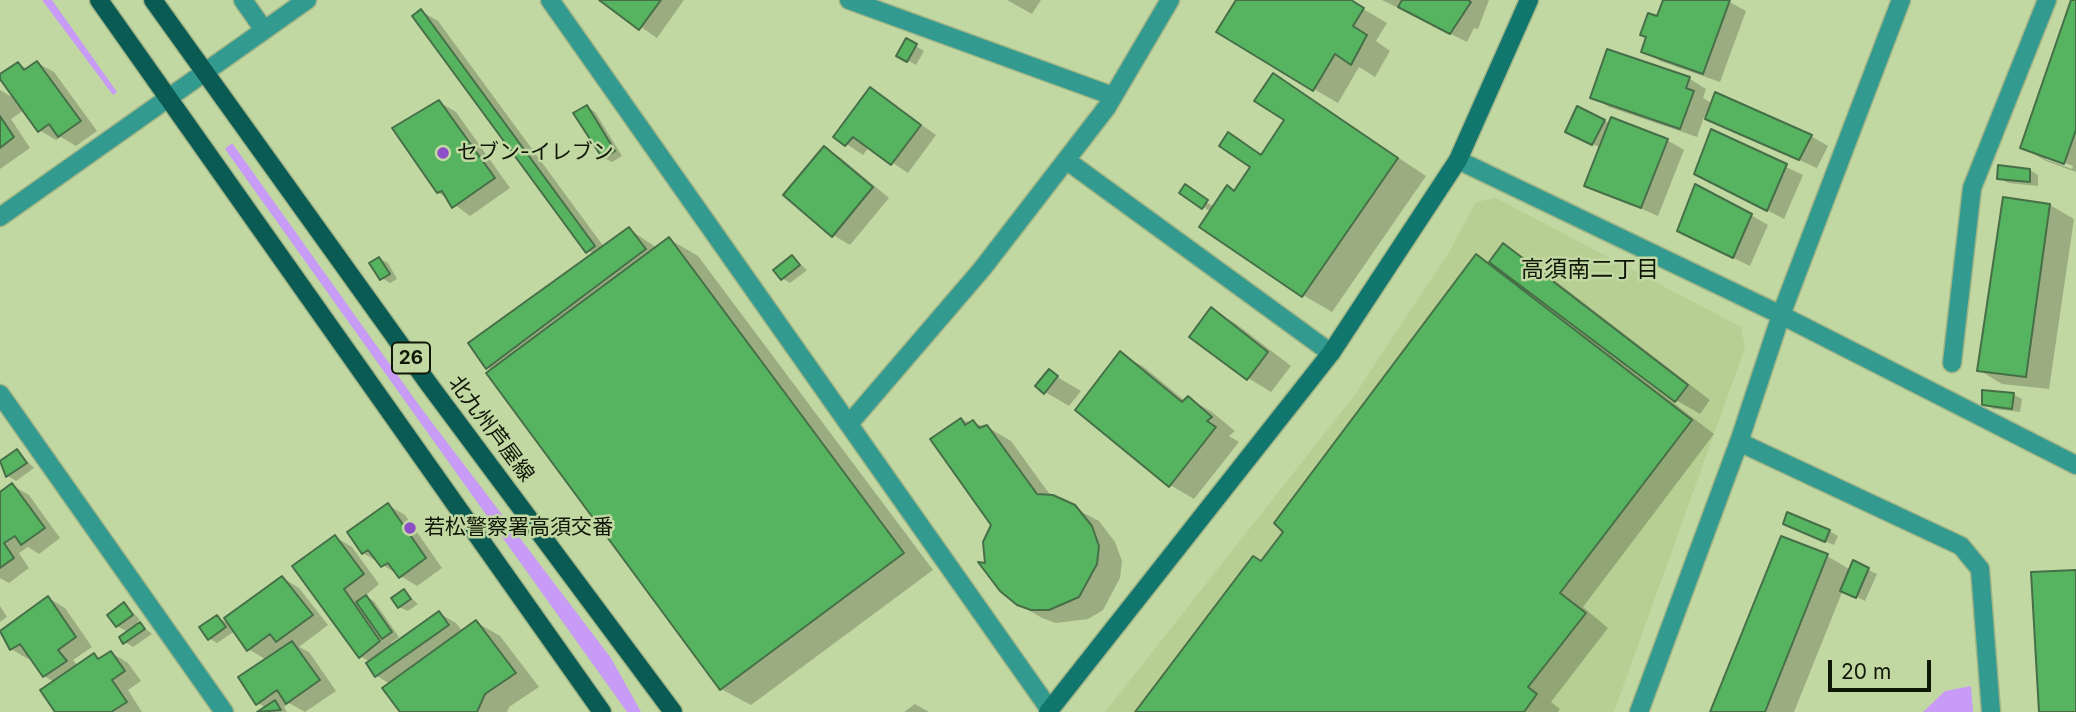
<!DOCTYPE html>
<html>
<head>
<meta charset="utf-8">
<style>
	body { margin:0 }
	#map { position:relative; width:2076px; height:712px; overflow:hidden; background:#c2d8a2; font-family:Inter,sans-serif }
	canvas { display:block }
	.scale { position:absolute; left:1828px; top:660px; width:103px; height:32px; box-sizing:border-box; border:4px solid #0f1604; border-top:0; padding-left:9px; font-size:21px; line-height:24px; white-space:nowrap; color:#0f1604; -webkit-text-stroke:5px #c2d8a2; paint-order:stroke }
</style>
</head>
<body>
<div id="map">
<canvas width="2076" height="712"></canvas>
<div class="scale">20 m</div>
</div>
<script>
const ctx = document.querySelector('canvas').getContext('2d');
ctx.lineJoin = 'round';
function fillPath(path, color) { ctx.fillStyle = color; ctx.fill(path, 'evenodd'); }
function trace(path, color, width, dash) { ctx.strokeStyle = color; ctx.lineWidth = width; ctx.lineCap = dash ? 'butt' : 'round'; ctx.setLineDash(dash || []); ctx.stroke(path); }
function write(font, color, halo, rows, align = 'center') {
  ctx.font = font + ' Inter,"Noto Sans JP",sans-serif'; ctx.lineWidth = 5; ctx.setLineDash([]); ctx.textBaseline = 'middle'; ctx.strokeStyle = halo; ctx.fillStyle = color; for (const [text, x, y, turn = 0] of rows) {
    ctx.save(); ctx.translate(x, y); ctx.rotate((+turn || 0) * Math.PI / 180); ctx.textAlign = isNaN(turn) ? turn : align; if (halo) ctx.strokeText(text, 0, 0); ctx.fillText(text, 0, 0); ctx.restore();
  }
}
const built = new Path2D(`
	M1496,198l245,129 4,21 -131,364h-509l249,-316 94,-142 28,-52z`);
const green = new Path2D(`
	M42,0h10l65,92 -4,3z
	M232,143l189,265 190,250 30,54h-14l-402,-563z
	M1971,686l2,26h-50l22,-21z`);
const shadow = new Path2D(`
	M602,0h82l-27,38z
	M1007,0h34l-9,14z
	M1238,0h110l39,23 -11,18 14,10 -15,26 -16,-10 -21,36 -24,-14z
	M1382,0h107l-11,29 -4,-1 -7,14z
	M1664,0h62l20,11 -26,71 -60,-21 -16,-10z
	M2073,0h3v172l-30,-11 -24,-14zM2045,155l28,11 -1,3 -27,-10z
	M421,11l17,10 166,226 25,-18 28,19 12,-9 29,17 235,314 -182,135 -30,-16 -228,-318 -6,-4 106,-112 -179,-239z
	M907,41l17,10 -8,14 -18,-10z
	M1608,51l82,28 16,10 -3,9 10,6 98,32 17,10 -11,22 -113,-51 -7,20 -88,-30 -17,-10z
	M37,63l17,9 43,59 -21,15 -15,-9 -5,3 -17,-10 -15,-20 -13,9 19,29 -30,21v-79l17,10 1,-36 10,5z
	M1274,75l152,101 -94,136 -29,-17 -92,-83 -30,-20 35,15 19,-15 17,-25 -23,-33 34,21 24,-36z
	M870,89l66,46 -28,38 -39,-26 -6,8 -27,-18z
	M439,102l17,10 54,76 -40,28 -32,-24 -44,-63z
	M587,107l8,5 27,44 -10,6 -8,-4z
	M1604,121l63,19 17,10 -26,66 -71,-31 14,-37 -26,-12z
	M1712,132l91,43 -19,44 -73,-38z
	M824,148l17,10 48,40 -39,47 -17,-10z
	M2030,170l8,5v11l-30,-3 -9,-5z
	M2050,205l24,14 -25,170 -47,-5 -23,-14z
	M1751,215l17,10 -18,41 -54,-26z
	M1503,245l24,14 183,141 -10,14 -24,-14 -63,-48 -2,3 103,79 -131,173 25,21 -57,74 9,7 -2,3h-421l124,-149 215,-307 24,14z
	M792,257l15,13 -17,13 -8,-5z
	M380,259l8,4 9,16 -7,4 -8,-5z
	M1211,310l24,13 56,43 -20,26 -23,-14z
	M1120,354l24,13 41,34 3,-3 24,14 23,19 -6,5 10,6 -45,57 -24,-14z
	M1049,372l32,19 -12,15 -24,-14z
	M1984,392l30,3 8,4 -2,13 -27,-3 -9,-5z
	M962,420l25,7 24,14 40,55 48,25 16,21 7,19 -2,17 -17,32 -15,9 -32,4 -14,-5 -24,-14 -31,-39 6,-41z
	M17,451l17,17 -18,13 -8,-5 -8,-13z
	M12,485l17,10 31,43 -21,16 -11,-7 -9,6 10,15 -20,15 -9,-5v-84z
	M388,505l17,10 37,53 -25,18 -54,-33z
	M1793,528l36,3 9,5 -4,9z
	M335,537l17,10 27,37 -14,12 9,5 25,36 -8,6 2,3 46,-33 17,10 7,9 13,-10 24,14 39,51 -30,20 -2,5h-105l-12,-28 -13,-8 -7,-14 -10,-6 -65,-90z
	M1827,556l24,14 3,-7 23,11 -12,27 -22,-11 -49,122h-82z
	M283,578l16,10 29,37 -29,22 10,5 27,39 -31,21 -16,-9 -5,4 3,5h-27l6,-4 -8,-5 9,-43 -19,-11 -13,-18 -18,12 -8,-5 8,-21 14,8z
	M404,591l14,13 -10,7 -9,-4z
	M48,598l17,10 27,39 -19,13 5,6 16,-11 8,4 10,-6 16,10 13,18 -13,9 14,22h-85l-3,-30 -10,-6 -13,-19 -3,2 -17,-10 -11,-16z
	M125,604l15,16 -3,2 15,12 -19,13 -8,-5 3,-10 -11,-6 -7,-11z
	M0,606l7,11 -7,5z
	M915,704l14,8h-25z`);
const building = new Path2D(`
	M599,0h62l-22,30z
	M1236,0h115l13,8 -11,18 14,9 -16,30 -16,-11 -22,37 -97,-59z
	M1402,0h66l3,2 -21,32 -52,-27z
	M1663,0h67l-27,74 -62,-22 5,-15 -6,-2 8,-22 9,3z
	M2071,0h5v130l-12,34 -44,-16z
	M421,9l174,237 -9,7 -174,-237z
	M906,38l11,6 -10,18 -11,-6z
	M1607,49l83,28 -4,11 8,3 -14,38 -90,-31z
	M37,61l44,60 -23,16 -9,-13 -11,8 -38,-53v-5l18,-12 6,8z
	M1273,73l125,85 -96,139 -103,-70 28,-42 7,6 16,-24 -31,-21 9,-14 33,23 23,-35 -30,-19z
	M870,87l51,38 -30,40 -38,-28 -8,9 -12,-9z
	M1715,92l97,43 -13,25 -94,-41z
	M439,100l56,78 -43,30 -10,-17 -5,2 -45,-65z
	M587,105l28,46 -12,8 -30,-46z
	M1577,106l28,14 -13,25 -27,-13z
	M0,116l14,21 -14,11z
	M1611,117l57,22 -27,69 -57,-22z
	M1711,129l76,35 -20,47 -73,-37z
	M824,146l49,41 -41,50 -49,-42z
	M1998,165l32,4v13l-33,-3z
	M1185,184l23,16 -6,9 -23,-16z
	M1695,184l57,30 -19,44 -56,-27z
	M2003,197l47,7 -24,173 -49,-6z
	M629,227l17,22 -160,120 -18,-26z
	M669,237l235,316 -184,137 -234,-317z
	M1503,243l185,142 -13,17 -186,-140z
	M1476,254l216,166 -132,173 26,20 -58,74 9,7 -13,18h-389l118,-156 8,5 22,-29 -9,-9z
	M792,255l8,10 -19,15 -8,-10z
	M379,257l11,17 -10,6 -11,-17z
	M1211,307l57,45 -21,28 -58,-43z
	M1120,351l62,51 6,-6 24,21 -5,4 9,6 -47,60 -94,-77z
	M1049,369l9,7 -14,18 -9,-8z
	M1982,390l32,3 -2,16 -30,-4z
	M961,418l4,7 8,-5 6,8 8,-3 50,69 16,1 22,10 17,21 7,20 -2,18 -18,33 -30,13h-18l-14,-5 -17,-14 -22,-29 7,1 -2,-21 8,-17 -61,-86z
	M17,449l10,14 -21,14 -6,-16z
	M12,483l33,45 -24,17 -6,-9 -11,7 10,15 -14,10v-76z
	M388,503l38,55 -27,20 -11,-15 -7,4 -13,-17 -6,4 -15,-22z
	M1787,512l43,18 -5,12 -42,-18z
	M335,535l29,39 -20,15 36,52 -21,17 -67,-92z
	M1781,536l47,18 -63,158h-55z
	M1853,560l16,8 -13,30 -16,-7z
	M2076,570v142h-37l-8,-140z
	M282,576l31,39 -37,27 -6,-8 -23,17 -23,-33z
	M404,589l7,10 -13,9 -7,-10z
	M366,595l26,37 -10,7 -26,-37z
	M48,596l28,41 -18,13 9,11 -24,16 -23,-33 -10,6 -10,-19z
	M124,602l9,13 -17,12 -9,-12z
	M439,611l10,14 -74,52 -9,-14z
	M217,615l9,12 -18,13 -9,-13z
	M476,620l40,53 -31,21 -8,18h-77l-18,-24z
	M140,622l5,7 -22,15 -4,-7z
	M292,641l28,39 -34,24 -9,-14 -21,15 -18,-28z
	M111,651l14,20 -13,9 15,22 -16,10h-56l-15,-22 54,-37 4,6z
	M275,700l6,10 -24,2z`);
const lane = new Path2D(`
	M1781,315l295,150
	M1952,363l20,-175 75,-188
	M1739,442l222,104 19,23 11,143`);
const street = new Path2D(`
	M243,0l21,30
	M550,0l500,710
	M849,0l264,96
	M1066,160l265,193
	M1458,160l323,155
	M0,217l307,-217
	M0,394l224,318
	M849,424l133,-155 125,-162 63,-107
	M1639,712l100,-270 42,-127 120,-315`);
const secondary = new Path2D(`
	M1048,712l283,-359 127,-193 71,-160`);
const primary = new Path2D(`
	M99,0l503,712
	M153,0l275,383 245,329`);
const markers = [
	[443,153,7,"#8d4fc5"],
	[410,528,7,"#8d4fc5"]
];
const shields = [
	[411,358,38]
];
const shieldNames = [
	["26",411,358]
];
const poiNames = [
	["セブン-イレブン",457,153],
	["若松警察署高須交番",424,528]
];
const streetNames = [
	["北九州芦屋線",491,429,53]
];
const neighbourhoodNames = [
	["高須南二丁目",1590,270]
];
fillPath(built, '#b7cf92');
fillPath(green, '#c79bf6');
fillPath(shadow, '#0003');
fillPath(building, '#56b460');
trace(building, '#466f48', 2);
trace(lane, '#a2b586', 21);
trace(street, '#a2b586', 21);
trace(secondary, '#a2b586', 21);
trace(primary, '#a2b586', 21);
trace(lane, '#339a90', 18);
trace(street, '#339a90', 18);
trace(secondary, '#11766d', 18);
trace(primary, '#0a5b54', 18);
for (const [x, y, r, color] of markers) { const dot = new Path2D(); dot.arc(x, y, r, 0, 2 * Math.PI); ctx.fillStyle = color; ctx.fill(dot); trace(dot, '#c2d8a2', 2.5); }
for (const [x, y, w] of shields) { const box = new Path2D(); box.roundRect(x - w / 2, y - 15.5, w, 31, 5); ctx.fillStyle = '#c2d8a2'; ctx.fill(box); trace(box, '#0f1604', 2); }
write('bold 19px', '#0f1604', null, shieldNames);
write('21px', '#0f1604', '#c2d8a2', poiNames, 'left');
write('21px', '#0f1604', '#c2d8a2', streetNames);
write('23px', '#0f1604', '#c2d8a2', neighbourhoodNames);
</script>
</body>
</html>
